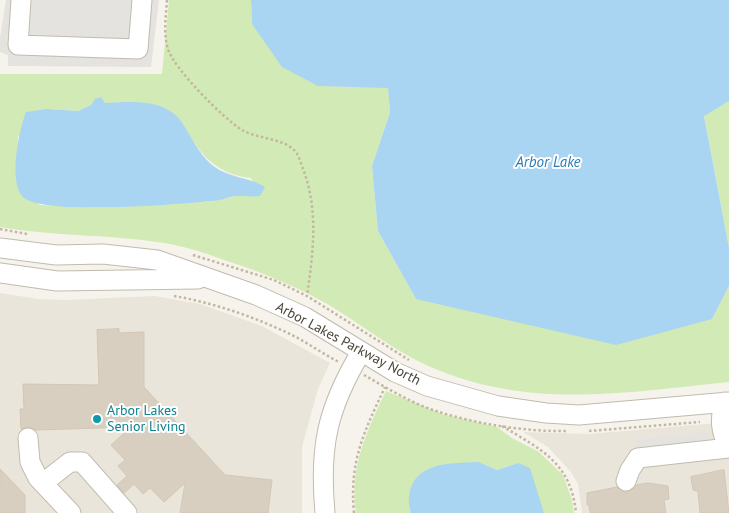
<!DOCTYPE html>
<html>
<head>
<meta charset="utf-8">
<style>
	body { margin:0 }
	canvas { display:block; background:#f6f3ec }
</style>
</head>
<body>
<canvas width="729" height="513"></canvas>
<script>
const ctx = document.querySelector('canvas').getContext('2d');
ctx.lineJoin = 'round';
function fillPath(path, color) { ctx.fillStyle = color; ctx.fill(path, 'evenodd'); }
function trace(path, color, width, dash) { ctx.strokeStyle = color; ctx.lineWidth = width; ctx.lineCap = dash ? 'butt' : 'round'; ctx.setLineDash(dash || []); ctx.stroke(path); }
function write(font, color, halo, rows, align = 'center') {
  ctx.font = font + ' "PT Sans",sans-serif'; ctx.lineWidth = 4; ctx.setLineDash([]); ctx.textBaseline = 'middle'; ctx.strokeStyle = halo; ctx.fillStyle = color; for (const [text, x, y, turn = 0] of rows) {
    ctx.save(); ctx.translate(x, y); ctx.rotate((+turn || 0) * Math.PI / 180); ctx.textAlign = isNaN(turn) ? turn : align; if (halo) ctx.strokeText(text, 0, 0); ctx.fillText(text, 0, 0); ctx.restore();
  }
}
const residential = new Path2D(`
	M0,293l38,6 28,1 89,-4 45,8 62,22 68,37 -12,26 -16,58v66h-302z
	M729,422v91h-147l-4,-29 -7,-12 -23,-25 -25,-15 66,2z`);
const green = new Path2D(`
	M169,0h82l1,24 66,62 70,1 2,24 -18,55 6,65 38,68 296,20 17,-33v96c-106,11 -209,29 -309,-20 -32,-16 -61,-39 -91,-57 -31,-18 -65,-32 -99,-43 -17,-6 -36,-13 -55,-17 -57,-11 -117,-8 -175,-18v-153h162zM123,102l57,18c18,31 33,54 71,58l9,18h-24l-22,5 -116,7 -58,-3 -23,-21 1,-47 29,-28 31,2 13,-6z
	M729,101v147l-25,-133z
	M386,391l56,23 55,13 15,11 27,14 24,23 9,25 2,13h-30l-8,-21 -18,-29 -21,7 -18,-8 -70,32 2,19h-55c-7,-45 11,-83 30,-122z`);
const parking = new Path2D(`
	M6,0h153l-8,67 -143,-1v-11l-8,-3v-14z
	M708,432l1,11 -73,8 -1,-11z`);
const water = new Path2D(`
	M251,0h478v101l-25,15 25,132v38l-17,33 -96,26 -200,-46 -38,-68 -6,-65 18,-54 -2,-24 -70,-2 -36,-19 -30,-43z
	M101,97l4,6c26,-1 58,-5 76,18 10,15 17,32 31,44 16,13 37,12 53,22l-5,9c-8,1 -14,0 -22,0 -8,0 -17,5 -26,5 -32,3 -170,15 -189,-4 -15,-14 -4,-67 3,-85l21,-3 31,2 13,-6 4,-6z
	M479,462l18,8 21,-7 12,5 14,45h-133c-6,-19 1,-38 20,-45 14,-6 33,-5 48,-6z`);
const building = new Path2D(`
	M119,329v4l25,-1v55l81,88 47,5 -4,33h-88l5,-30 -21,19 -14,-14 -7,6 -9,-10 -10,9 -7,-8 10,-9 -9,-10 7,-6 -14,-15 20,-18 -95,3 -8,-3 -7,2 -1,-20h4l-1,-25 76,1 -2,-55z
	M0,469l25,26v18h-25z
	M724,470l5,43h-29l-2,-22 -5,-1 -2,-13z
	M648,483l20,3 1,13 -5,1 2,13h-76l-1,-8h-2v-12l30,-6 5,4 5,1 10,-7z`);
const path = new Path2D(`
	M167,0c-1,17 -4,33 1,49 6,20 56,70 74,81 16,9 41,8 53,21 4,4 6,13 8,18 16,41 10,85 4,127
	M0,229l27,5
	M193,255l81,25 33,16 102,64
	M174,296c40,7 81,21 118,39 16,8 31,19 47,27
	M364,375c23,13 47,28 72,36 41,13 89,21 132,20
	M502,426c40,24 69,37 74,87
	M589,431l111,-9
	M354,513c-5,-52 10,-81 31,-126`);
const minor = new Path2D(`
	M21,0l-3,45 120,4 4,-49
	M0,248l56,7 47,-1 54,6 99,35 49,22 90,55 32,14 71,20 48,7 33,2 150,-13
	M0,273l57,8 141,-2
	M724,402c-4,18 -4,29 5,45
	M28,438l2,24 8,16 33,35
	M626,481l4,-11 8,-12 91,-10
	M43,483l27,-21h12l45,51
	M325,513c-6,-66 2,-104 36,-161`);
const markers = [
	[97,419,5,"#0f9aa8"]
];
const streetNames = [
	["Arbor Lakes Parkway North",348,344,28]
];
const cultureNames = [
	["Arbor Lakes",107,411],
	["Senior Living",107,427]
];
const waterNames = [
	["Arbor Lake",548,163]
];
fillPath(residential, '#eae5da');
fillPath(green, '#d2eab5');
fillPath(parking, '#e5e3e0');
fillPath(water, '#a9d4f2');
fillPath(building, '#d8cfc1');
trace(building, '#d3c7b4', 1);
trace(minor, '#c2bbae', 21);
trace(path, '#c4b79f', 2.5, [2.5, 2.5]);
trace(minor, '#fff', 19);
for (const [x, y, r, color] of markers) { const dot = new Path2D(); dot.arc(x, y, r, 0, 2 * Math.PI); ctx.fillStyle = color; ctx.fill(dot); trace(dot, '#fff', 2); }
write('14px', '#4b4439', '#fff', streetNames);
write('14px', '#0d838f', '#fff', cultureNames, 'left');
write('italic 15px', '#2e7ab2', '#fff', waterNames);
</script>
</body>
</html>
